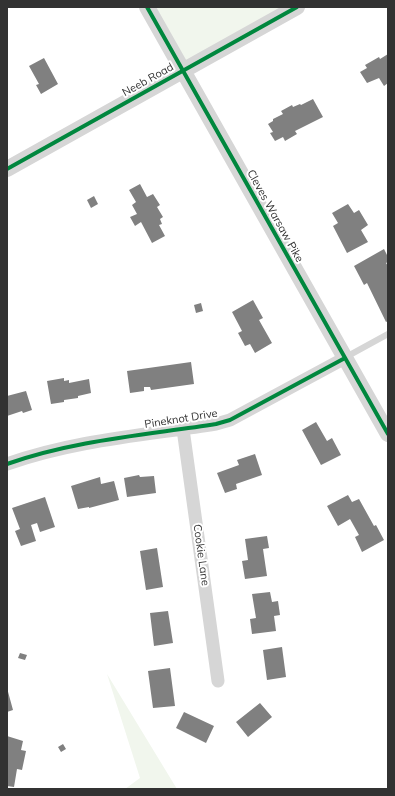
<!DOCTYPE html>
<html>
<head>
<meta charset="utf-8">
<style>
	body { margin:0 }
	#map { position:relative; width:395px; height:796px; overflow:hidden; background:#fff; font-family:Mulish,sans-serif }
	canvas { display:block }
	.frame { position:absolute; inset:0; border:8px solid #323232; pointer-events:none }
</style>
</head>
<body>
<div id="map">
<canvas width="395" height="796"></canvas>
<div class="frame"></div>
</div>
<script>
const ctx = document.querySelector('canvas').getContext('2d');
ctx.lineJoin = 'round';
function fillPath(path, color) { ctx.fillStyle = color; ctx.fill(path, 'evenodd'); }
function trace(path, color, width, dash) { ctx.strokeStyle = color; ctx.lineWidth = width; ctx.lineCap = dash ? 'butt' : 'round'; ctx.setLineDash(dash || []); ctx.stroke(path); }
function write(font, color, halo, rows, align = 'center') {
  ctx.font = font + ' Mulish,sans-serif'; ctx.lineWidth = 4; ctx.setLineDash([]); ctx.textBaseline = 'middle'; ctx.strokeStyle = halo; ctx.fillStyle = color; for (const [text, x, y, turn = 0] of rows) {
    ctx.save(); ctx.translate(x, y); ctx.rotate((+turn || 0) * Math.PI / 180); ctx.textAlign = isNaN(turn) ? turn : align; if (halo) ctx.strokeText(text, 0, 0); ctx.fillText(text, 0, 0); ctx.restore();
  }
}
const green = new Path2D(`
	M147,7h150l-114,64z
	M107,674l70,115h-52l15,-11z`);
const building = new Path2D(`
	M388,54v29l-4,3 -5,-8 -12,5 -7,-11 7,-4 -2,-3 14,-8 1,2z
	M44,58l14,26 -17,10 -5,-9 3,-1 -10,-18z
	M313,99l10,18 -28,14 2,3 -12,7 -2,-4 -8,4 -5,-8 3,-1 -5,-8 5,-3v-2l10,-5 -2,-3 11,-6 1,2 7,-3 1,1z
	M140,184l7,13 6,-3 7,11 -3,2 6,10 -3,2 2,5 -3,1 6,11 -13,7 -11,-21 -6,4 -5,-9 7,-3 -5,-9 4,-3 -7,-12z
	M94,196l4,8 -7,4 -4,-8z
	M348,204l6,9 5,-3 9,15 -7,5 7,12 -21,11 -14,-27 5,-3 -6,-10z
	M384,249l4,8v5l-2,1 2,3v55l-2,1 -19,-39 -3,2 -10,-19z
	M253,300l10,18 -4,2 13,23 -17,10 -5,-9 -5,2 -7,-13 4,-2 -10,-19z
	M201,303l2,8 -7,2 -2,-8z
	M191,362l3,22 -43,6 -1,-3h-6v4l-14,2 -3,-22z
	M64,378v3l5,-1v3l20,-4 2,14 -13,3v2l-14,2v2l-13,2 -4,-23z
	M26,391l6,19 -9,3 -1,-2 -15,5v-20z
	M316,422l11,19 5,-3 9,17 -20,10 -19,-35z
	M255,454l7,21 -26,9 1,5 -12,4 -8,-20 22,-8 -2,-5z
	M139,475l1,2 14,-1 2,17 -29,4 -3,-19z
	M100,477l1,7 13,-3 5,19 -30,8v-1l-11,2 -7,-23z
	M348,495l4,7 7,-3 15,27 2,-1 8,15 -22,12 -7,-15 4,-2 -9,-16 -12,7 -11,-20z
	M45,497l10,30 -15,5 -3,-9 -6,2 5,16 -15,5 -6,-15 5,-2 -8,-21z
	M267,536l2,12 -6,1 4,27 -22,3 -3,-18 6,-1 -3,-21z
	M157,548l6,39 -17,3 -6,-39z
	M270,592l2,10 6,-1 2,14 -6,1 2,15 -24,3 -2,-15 6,-1 -4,-24z
	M168,611l5,32 -19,3 -4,-33z
	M282,647l4,30 -19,3 -4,-30z
	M20,653l7,2 -2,5 -7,-2z
	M170,668l5,38 -22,2 -5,-37z
	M7,688l6,22 -6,2z
	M260,703l12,14 -24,20 -12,-15z
	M184,712l30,14 -8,17 -30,-15z
	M7,736l16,5 -2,9 5,1 -4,19 -5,-1 -3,18 -7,-1z
	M63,744l3,5 -5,3 -3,-5z`);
const service = new Path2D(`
	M346,357l42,-23`);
const minor = new Path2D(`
	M183,429l35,252
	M7,464c68,-24 139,-29 209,-40l14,-4 115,-62`);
const tertiary = new Path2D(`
	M147,7l241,427
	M7,169l290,-162`);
const cycleway = new Path2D(`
	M147,7l241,427
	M7,169l290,-162
	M7,464c68,-24 139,-29 209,-40l14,-4 115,-62`);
const streetNames = [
	["Neeb Road",148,80,-29],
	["Cleves Warsaw Pike",275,216,61],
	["Pineknot Drive",181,419,-9],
	["Cookie Lane",201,555,82]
];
fillPath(green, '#f1f6ed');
fillPath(building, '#808080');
trace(service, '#d6d6d6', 6);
trace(minor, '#d6d6d6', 13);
trace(tertiary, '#d6d6d6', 16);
trace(cycleway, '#00873e', 4);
write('11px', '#323232', '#fff', streetNames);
</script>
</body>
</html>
